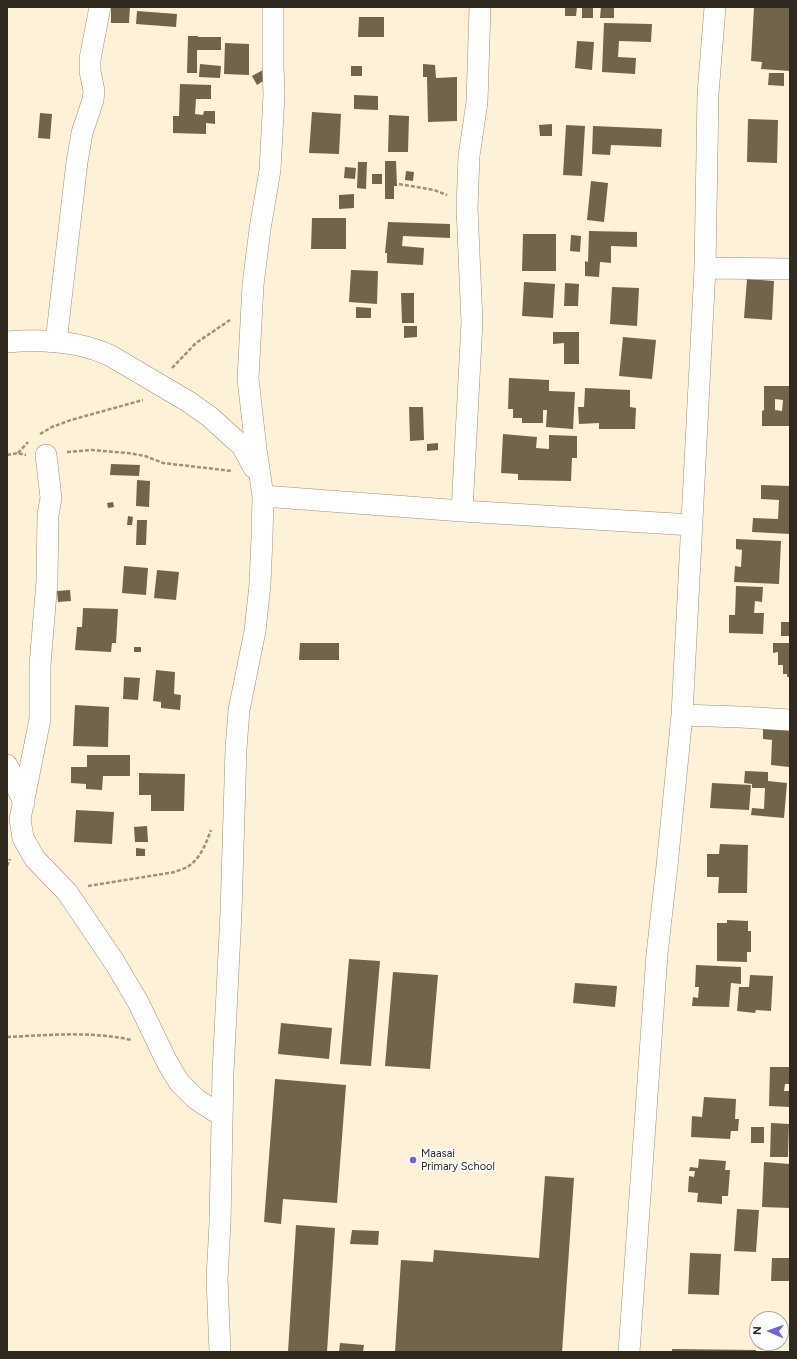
<!DOCTYPE html>
<html>
<head>
<meta charset="utf-8">
<style>
	body { margin:0 }
	#map { position:relative; width:797px; height:1359px; overflow:hidden; background:#fdf1d8; font-family:Figtree,sans-serif }
	canvas { display:block }
	.frame { position:absolute; inset:0; border:8px solid #2f291e; pointer-events:none }
	.north { position:absolute; left:749px; top:1311px; width:40px; height:40px; box-sizing:border-box; background:#fff; border:1px solid #aca9a5; border-radius:50%; rotate:272deg; font-size:11px; font-weight:700; line-height:16px; text-align:center; color:#2f291e }
	.north::after { content:''; display:block; margin:auto; width:14px; height:18px; background:#7062dc; clip-path:polygon(50% 0,100% 100%,50% 72%,0 100%) }
</style>
</head>
<body>
<div id="map">
<canvas width="797" height="1359"></canvas>
<div class="frame"></div>
<div class="north">N</div>
</div>
<script>
const ctx = document.querySelector('canvas').getContext('2d');
ctx.lineJoin = 'round';
function fillPath(path, color) { ctx.fillStyle = color; ctx.fill(path, 'evenodd'); }
function trace(path, color, width, dash) { ctx.strokeStyle = color; ctx.lineWidth = width; ctx.lineCap = dash ? 'butt' : 'round'; ctx.setLineDash(dash || []); ctx.stroke(path); }
function write(font, color, halo, rows, align = 'center') {
  ctx.font = font + ' Figtree,sans-serif'; ctx.lineWidth = 4; ctx.setLineDash([]); ctx.textBaseline = 'middle'; ctx.strokeStyle = halo; ctx.fillStyle = color; for (const [text, x, y, turn = 0] of rows) {
    ctx.save(); ctx.translate(x, y); ctx.rotate((+turn || 0) * Math.PI / 180); ctx.textAlign = isNaN(turn) ? turn : align; if (halo) ctx.strokeText(text, 0, 0); ctx.fillText(text, 0, 0); ctx.restore();
  }
}
const building = new Path2D(`
	M111,7h19l-1,16h-18z
	M565,7h12l-1,9h-11z
	M582,7h11v11h-11z
	M601,7h13v11h-14z
	M754,7h36v64l-29,-2 1,-7 -11,-1z
	M137,11l40,3 -1,13 -40,-3z
	M359,17h25v20h-26z
	M604,23l48,1 -1,18 -32,-1 -1,16 18,1 -1,16 -33,-2z
	M188,36h10v1h23v13h-24v23h-10z
	M577,41l17,1 -2,28 -17,-2z
	M225,43l24,1v31l-25,-1z
	M200,64l21,2 -1,12 -21,-1z
	M423,64l12,1 1,13 21,-1v44l-29,1 -1,-45h-4z
	M351,66h11v10h-11z
	M263,70l5,8 -11,7 -5,-9z
	M769,73h15v13l-16,-1z
	M180,84l31,1v14h-15l-1,15 8,1 1,-4h11v13l-9,-1v11l-33,-1v-17h6z
	M354,95l24,1v14l-24,-1z
	M312,112l29,2 -2,40 -30,-1z
	M40,113l12,1 -2,25 -12,-1z
	M389,115l20,1 -1,36h-20z
	M748,119l30,1 -1,43 -30,-1z
	M552,124v12h-12l-1,-11z
	M566,125l19,1 -3,50 -19,-1z
	M593,126l69,3 -1,18 -50,-2 -1,10 -18,-1z
	M385,161h11l1,25h-3v13h-9z
	M358,162h9l-1,27 -9,-1z
	M345,167l11,1 -1,11 -11,-1z
	M406,171l8,1 -1,9 -8,-1z
	M372,174h10v10h-10z
	M591,181l17,2 -4,39 -17,-2z
	M354,194v14l-15,1v-14z
	M312,218h34v31h-35z
	M388,222l62,2v14l-47,-2 -1,10 22,2 -1,17 -36,-2v-10h-2z
	M589,231l48,1v15l-26,-1v17l-11,-1 -1,15 -14,-1v-15l3,1z
	M523,234h33v37h-34z
	M571,235l10,1 -1,16 -10,-1z
	M351,270l27,1 -1,33 -28,-2z
	M747,279l27,2 -2,39 -28,-2z
	M524,282l31,2 -2,34 -31,-2z
	M565,283l14,1 -1,22h-14z
	M612,287l27,1 -2,38 -27,-2z
	M401,293h13v30h-12z
	M356,307l15,1v10h-15z
	M404,326h13v11l-13,1z
	M553,332h26v32h-15v-21l-11,1z
	M623,337l33,3 -4,39 -33,-3z
	M509,378l40,2v11l26,1 -2,37 -27,-2 1,-17h-4v13h-21v-5h-9v-9h-5z
	M764,386h26v40h-28v-15l2,-1zM775,399l8,1 -1,11 -7,-1z
	M585,388l45,2v17l6,1 -1,21h-36v-6l-20,1 -1,-17h6z
	M409,407h14l1,33 -14,1z
	M503,434l34,3 -1,11 13,1v-14l28,1v22h-5l-1,23 -53,-1v-6l-17,-1z
	M438,443v7l-11,1v-7z
	M111,464l29,1 -1,11 -29,-1z
	M137,480l13,1 -1,26 -13,-1z
	M761,485l29,1v48l-38,-2 1,-14 25,1 1,-19 -18,-1z
	M113,502l1,5 -6,1 -1,-5z
	M128,516l5,1 -1,8h-5z
	M137,520h10l-1,25h-10z
	M736,539l45,2 -2,43 -45,-2 1,-16 6,1 1,-17 -6,-1z
	M124,566l24,2 -2,27 -24,-2z
	M157,570l22,2 -3,28 -22,-2z
	M736,586l27,1 -1,15 -7,-1 -1,12h10l-1,21 -34,-1v-18h6z
	M70,590l1,11 -13,1 -1,-11z
	M83,608l35,1 -2,34h-4l-1,9 -36,-2 2,-23h5z
	M781,622h9v14h-9z
	M300,643h39v17h-40z
	M773,643h17v34h-3v-3h-4v-9h-5v-13l-5,1z
	M134,647h7v5h-7z
	M156,670l19,2 -1,22 7,1 -1,15 -19,-2v-6l-8,-1z
	M124,677l16,1 -2,22 -15,-1z
	M75,705l34,2 -1,40 -35,-1z
	M763,727l27,2 -1,38 -18,-2 1,-25 -9,-1z
	M87,755h43v21h-27l-1,14 -16,-1v-5l-15,-1v-16h16z
	M745,771l23,1v9l19,2 -3,35 -33,-3 1,-7 12,1 1,-21h-13v-4l-8,-1z
	M139,773l46,1 -1,37h-33v-16h-12z
	M712,783l39,2 -2,25 -39,-2z
	M76,810l38,2 -2,32 -38,-2z
	M147,826l1,16h-13l-1,-15z
	M720,844l28,1 -1,48h-29l1,-16h-12v-23h12z
	M136,848l9,1v7h-9z
	M727,920l21,1v10h3v21h-4v10l-30,-1v-38h10z
	M349,959l31,2 -9,105 -31,-2z
	M696,965l45,2v17l-10,-1 -2,24 -37,-1 1,-9 5,1 1,-11h-4z
	M393,972l45,3 -8,94 -45,-3z
	M750,975l23,1 -2,35 -15,-1 -1,3 -18,-2 2,-24h10z
	M575,983l42,3 -2,21 -42,-4z
	M281,1023l51,5 -3,31 -51,-5z
	M770,1067h20v17h-5l-1,7h6v16l-21,-1z
	M275,1079l71,6 -9,118 -54,-4 -2,25 -17,-2z
	M704,1097l32,2 -1,20h4l-1,12h-7l-1,8 -39,-2 1,-21 10,1z
	M771,1123l18,1 -1,33h-18z
	M751,1127h13v16h-13z
	M699,1159l27,2 -1,9h5l-2,26h-6v8l-25,-2 1,-9 -10,-1 1,-16 5,1 1,-6h-6l1,-4 8,1z
	M764,1162l26,2v44l-28,-1z
	M545,1176l29,2 -12,174h-167l6,-92 32,2 1,-12 105,8z
	M737,1209l22,1 -3,42 -22,-1z
	M296,1225l39,3 -8,124h-39z
	M352,1230l27,1 -1,14 -28,-1z
	M690,1253l31,1 -2,41 -31,-1z
	M772,1258h18v23h-19z
	M340,1343l24,2 -1,7h-24z
	M672,1349l84,1v2h-84z`);
const path = new Path2D(`
	M399,184l35,6 13,5
	M172,368l24,-25 34,-23
	M40,434l12,-7 19,-7 72,-20
	M67,452l25,-2 36,3 17,3 18,7 69,8
	M18,453l10,-11
	M7,455l11,-2 8,2
	M7,866l3,-7
	M88,886l87,-14c4,-2 9,-3 12,-5 13,-7 19,-24 24,-37
	M7,1037c42,-2 84,-6 125,3`);
const street = new Path2D(`
	M705,268l85,1
	M7,342c35,-3 72,-1 104,14l78,46 21,15 32,29 12,22
	M56,342l21,-180 5,-29 11,-33 1,-9 -4,-20v-12l10,-52
	M46,455l5,43 -3,17 -1,66 -7,84v54l-20,100 3,19 12,21 32,33 48,71 23,39 29,60 12,20 17,17 26,17
	M263,496l199,15 230,14
	M462,511l10,-189 -5,-114 2,-52 8,-54 3,-95
	M682,715l58,2 50,3
	M7,765l17,38
	M220,1352l-3,-73 3,-56 3,-151 8,-159 5,-164 3,-39 16,-79 5,-47 2,-47 1,-41 -7,-47 -8,-70 5,-94 7,-56 10,-59 4,-75 -1,-29v-59
	M629,1352l28,-398 10,-88 15,-151 23,-447 3,-174 7,-87`);
const markers = [
	[413,1160,4,"#7062dc"]
];
const poiNames = [
	["Maasai",421,1154],
	["Primary School",421,1167]
];
fillPath(building, '#70644b');
trace(street, '#9d8f72', 22);
trace(path, '#9a917e', 2.5, [4, 2]);
trace(street, '#fff', 21);
for (const [x, y, r, color] of markers) { const dot = new Path2D(); dot.arc(x, y, r, 0, 2 * Math.PI); ctx.fillStyle = color; ctx.fill(dot); trace(dot, '#fff', 1.5); }
write('11px', '#2f291e', '#fff', poiNames, 'left');
</script>
</body>
</html>
